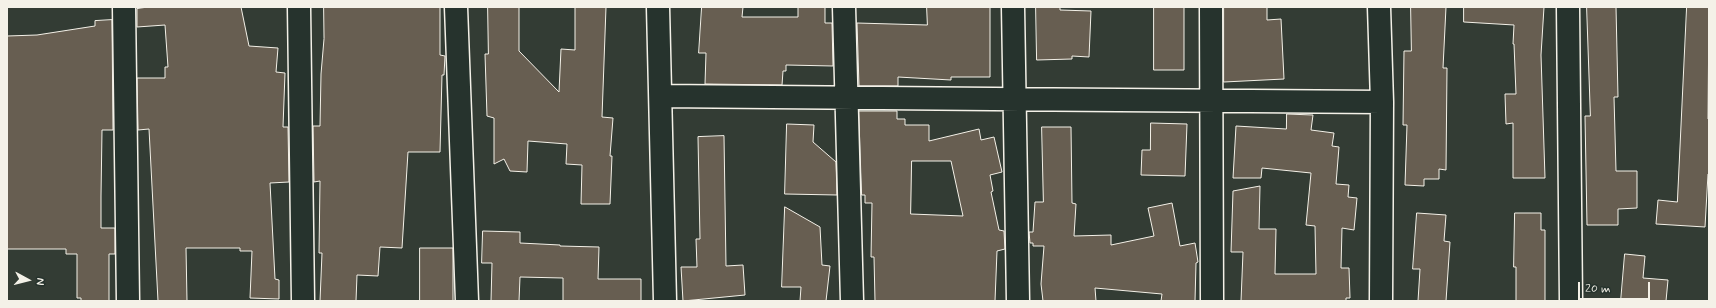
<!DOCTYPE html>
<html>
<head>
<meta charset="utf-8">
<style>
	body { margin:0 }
	#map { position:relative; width:1716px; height:308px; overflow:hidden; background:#333c34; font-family:Mynerve,sans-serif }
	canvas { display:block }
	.frame { position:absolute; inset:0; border:8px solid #f4f1e8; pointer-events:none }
	.north { position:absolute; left:8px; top:260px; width:40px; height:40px; -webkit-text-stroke:3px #26332d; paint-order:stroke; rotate:97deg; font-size:11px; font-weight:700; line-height:16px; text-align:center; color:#f4f1e8 }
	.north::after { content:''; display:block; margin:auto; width:14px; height:18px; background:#f4f1e8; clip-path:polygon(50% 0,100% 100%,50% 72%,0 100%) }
	.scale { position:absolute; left:1578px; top:282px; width:72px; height:18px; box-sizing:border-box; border:2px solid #f4f1e8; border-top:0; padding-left:5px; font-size:12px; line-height:14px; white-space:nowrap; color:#f4f1e8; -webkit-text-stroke:3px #26332d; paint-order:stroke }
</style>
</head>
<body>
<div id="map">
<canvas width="1716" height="308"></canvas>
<div class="frame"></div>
<div class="north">N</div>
<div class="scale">20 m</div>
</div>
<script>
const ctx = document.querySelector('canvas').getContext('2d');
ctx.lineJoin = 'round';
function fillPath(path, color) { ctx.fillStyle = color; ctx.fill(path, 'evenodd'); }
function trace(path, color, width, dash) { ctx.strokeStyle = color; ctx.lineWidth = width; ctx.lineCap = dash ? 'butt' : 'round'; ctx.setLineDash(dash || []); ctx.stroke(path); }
const building = new Path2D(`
	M148,7h93l8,39 29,2 -2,24 9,1 -2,54h5l1,55 -19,1 5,96 4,1v19l-29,-1 2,-47h-12v-3h-54l1,53h-29l-9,-172 -11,1 -1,-52h28v-11h3l-3,-42 -28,2v-18z
	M324,7h116v48l5,1 -1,19h-2l-2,77h-32l-6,96 -22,-1 -2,29 -21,-1 -1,26h-36l2,-48h-3l1,-72 -6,1 -1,-56h7l1,-52 3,-35z
	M488,7h31v44l40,41 2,-43 14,1v-43h31l-4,110 11,1 -3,38h2l-2,48h-29l1,-39 -16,-1 1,-20 -39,-3 -1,31 -17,-1 -6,-12 -10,5v-46l-7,-2 -2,-62h3z
	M702,7h41l-1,10h56v-10h27v16h7l1,43 -47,-1v6h-3l-1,14 -77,-1 1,-31h-7z
	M927,7h63v70h-39v3l-53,-3v9h-39l-2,-63 70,2z
	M1036,7h24v3l31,1 -2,46 -17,-1v3l-35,1z
	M1154,7h30v63h-30z
	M1224,7h43v13l14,-1 3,60 -60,3z
	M1411,7h35l-3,61h4l-1,102 -7,-1v10h-15v7l-19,-1 2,-60h-4l1,-74h7z
	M1464,7h80l-3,48 4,123h-32v-55l-7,1 -1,-30h11l-2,-50h-1l1,-19 -50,-3z
	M1587,7h29l2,90h-4l2,74h21v37l-19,1v16h-31l-2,-109h5z
	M1687,7h22l-1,112h1v55h-1l-3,53 -49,-3 2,-24 19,2z
	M112,20l1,110h-11l-1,66v32h14v26h-6v47h-28v-3h-4v-44h-11v-5h-59v-213l30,-1 58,-9v-5z
	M859,111h38v8h8v6h24v16l50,-12 2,11 13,-3 8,35 -12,3 3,16 -2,1 8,38 5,1 1,18 -8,2 -2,50h-120l-1,-44h-3l1,-54h-7v-8h-3zM912,161h39l12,55 -52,-2z
	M1287,114l26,1 -2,15 23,3 -2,13 7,1 -3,37 13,1 -1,12 9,1 -3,32 -12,-2 -1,40h8l1,30h-4v3h-105l2,-49h-12l2,-61 27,-5 -1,43h17l-1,45h41l-1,-48 -9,-1 5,-52 -49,-5 -1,10h-28l3,-52 50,3z
	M1151,123l36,1 -2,52 -44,-1 1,-25h8z
	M787,124l27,1 -1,17 23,20 1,33 -52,-1z
	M1042,127h29l1,76 4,1 -2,32 37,-1v10l43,-9 -6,-28 24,-5 8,43 15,-3 3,19 -2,1 -1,38h-34l1,-7 -67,-6 1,13h-53l-2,-17 3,-38h-11v-3h-3l-1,-11h4l2,-30h8z
	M724,136l2,130 17,-1 2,30 -62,6 -2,-34h16l-1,-28h4l-2,-102z
	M785,207l35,20 2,38 8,1 -4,35h-26l1,-14h-19z
	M1417,213l29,2 -2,26 6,1 -4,59h-28l2,-32h-7z
	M1515,213h26v17h4v71h-29v-34h-2z
	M483,231l37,1v11l40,2v1l39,1 -1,32h43v22h-78v-23l-43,-1 -1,24h-28l1,-38h-10z
	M420,248h33v53h-33z
	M1625,254l20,2 -2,22 25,2 -2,21h-45z`);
const minor = new Path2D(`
	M124,7l4,294
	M299,7l4,294
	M456,7l11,294
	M658,7l7,294
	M844,7l8,294
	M1013,7l5,294
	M1211,7l1,294
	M1379,7l3,95 -1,199
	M1568,7l3,294
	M661,96c240,4 481,3 721,6`);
fillPath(building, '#675e51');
trace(building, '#f4f1e8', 1);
trace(minor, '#f4f1e8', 25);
trace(minor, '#26332d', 22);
</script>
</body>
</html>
